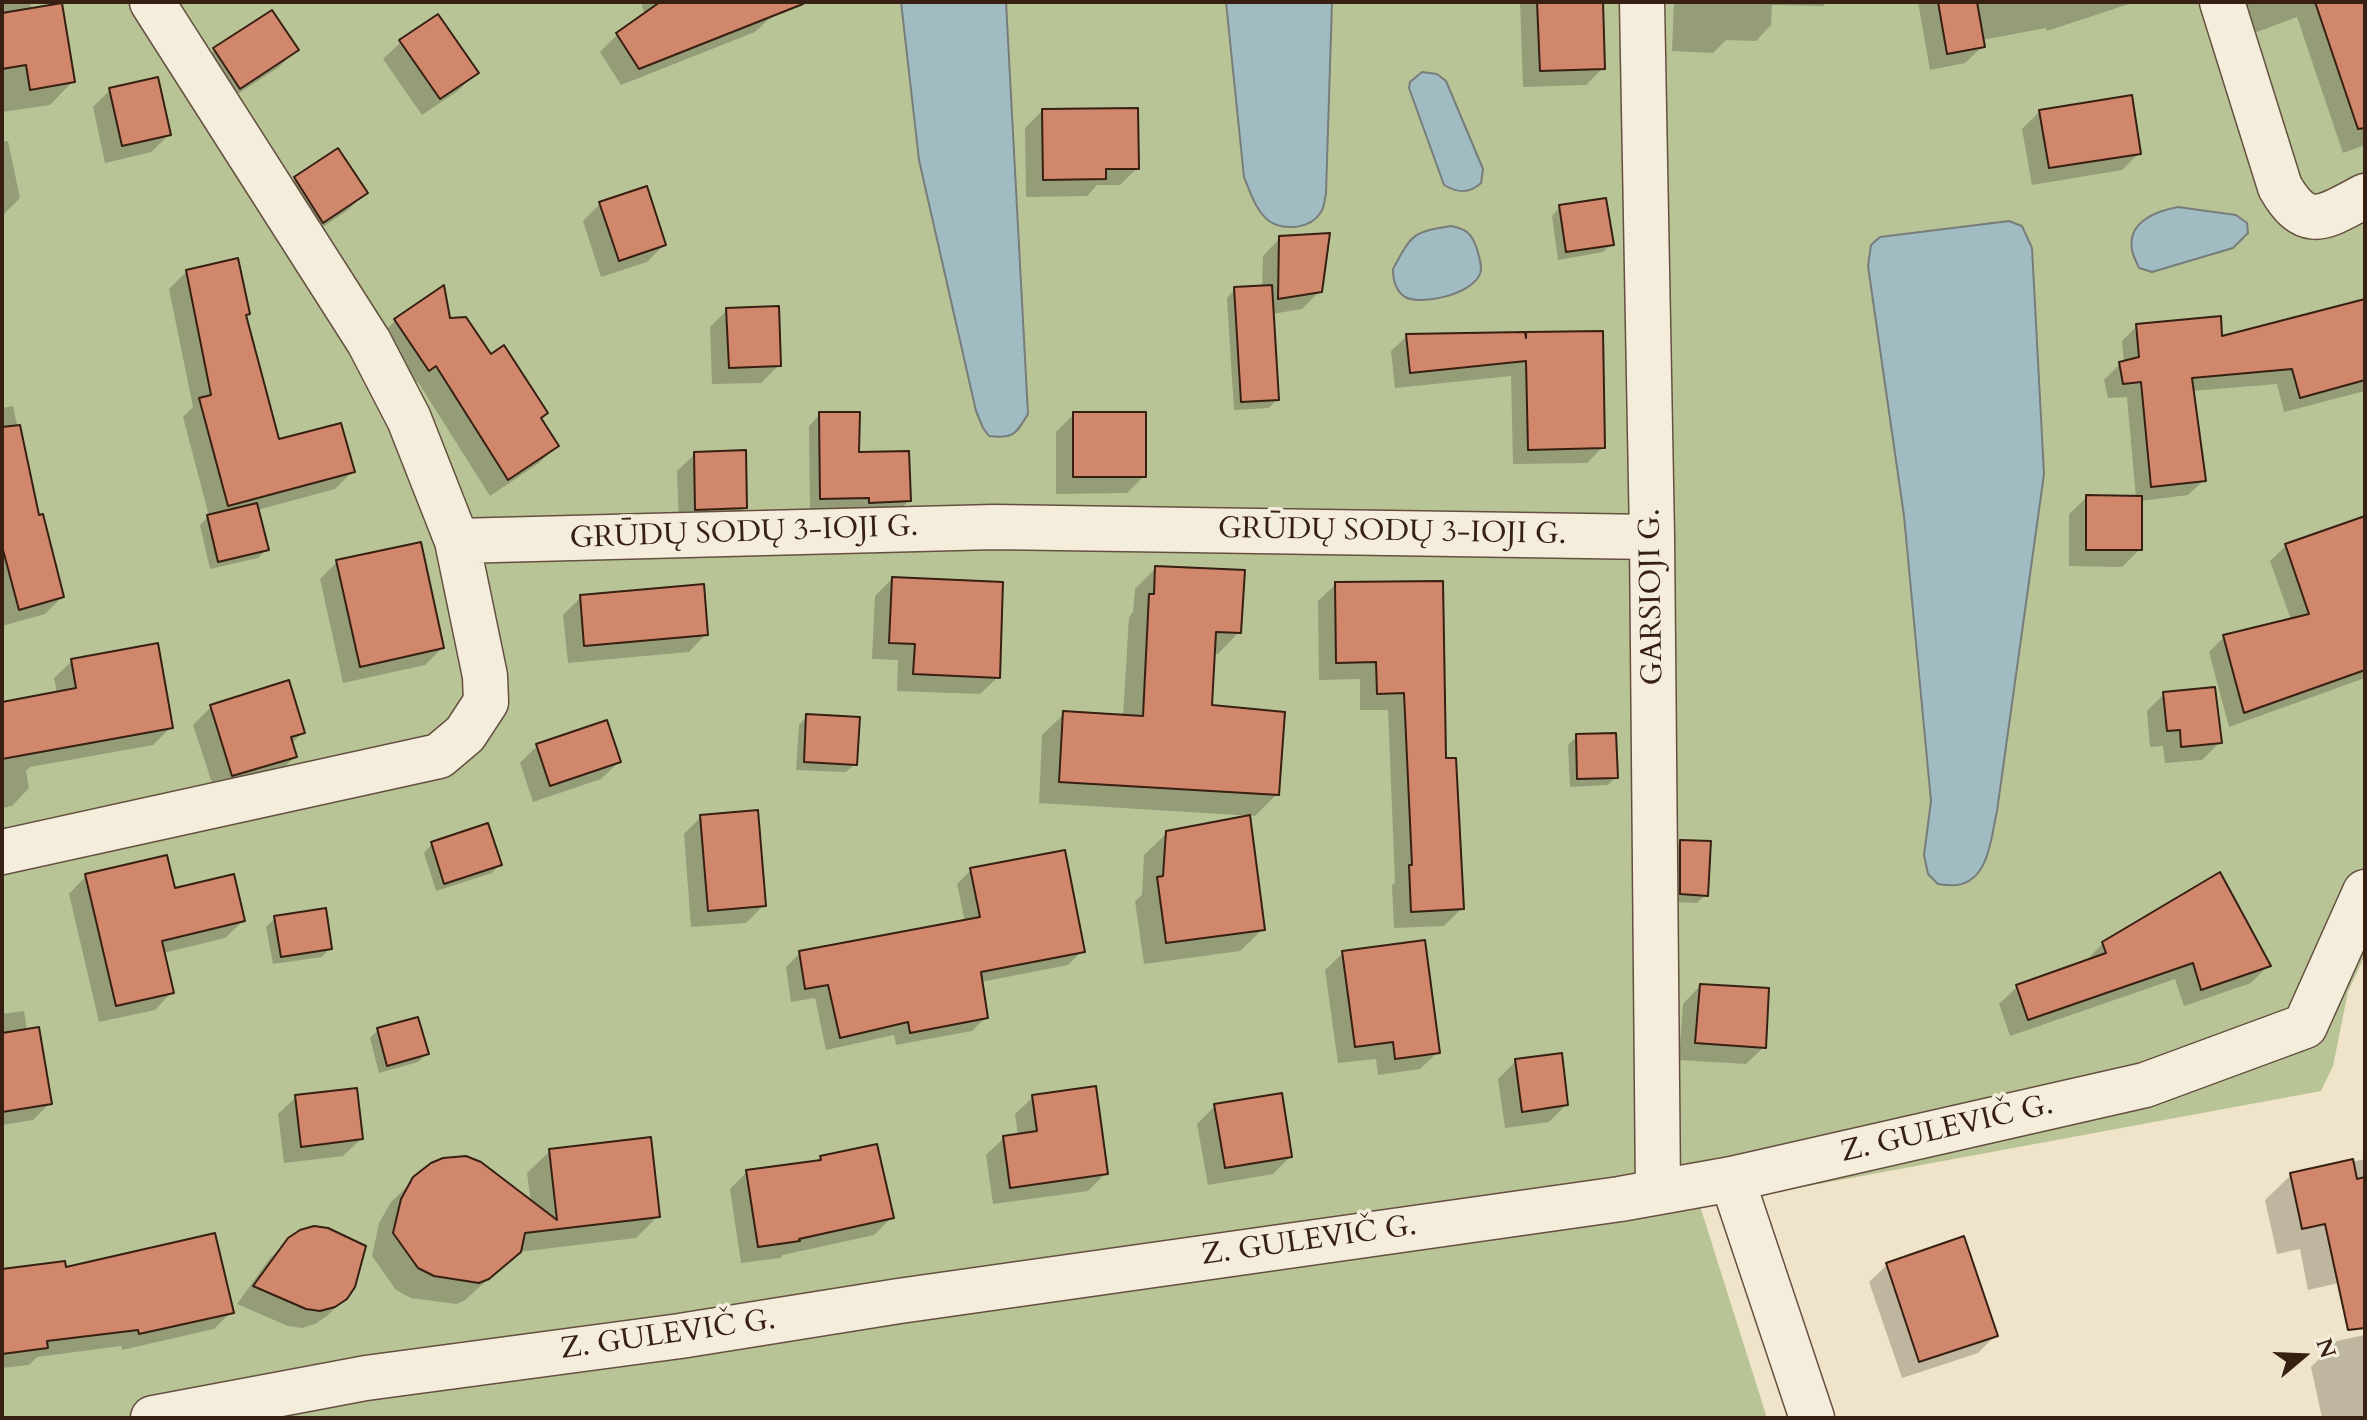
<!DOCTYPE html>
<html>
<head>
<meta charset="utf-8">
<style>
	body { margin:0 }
	#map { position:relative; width:2367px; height:1420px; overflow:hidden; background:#efe4c9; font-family:Cardo,serif }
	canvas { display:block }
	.frame { position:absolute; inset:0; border:4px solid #371f12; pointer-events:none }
	.north { position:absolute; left:2263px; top:1316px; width:80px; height:80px; -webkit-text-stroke:6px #f5eddc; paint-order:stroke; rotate:71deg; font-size:22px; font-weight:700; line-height:32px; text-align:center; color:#371f12 }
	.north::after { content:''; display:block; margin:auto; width:28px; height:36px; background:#371f12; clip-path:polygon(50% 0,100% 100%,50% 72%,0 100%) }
</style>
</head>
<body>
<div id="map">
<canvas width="2367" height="1420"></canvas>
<div class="frame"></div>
<div class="north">N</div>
</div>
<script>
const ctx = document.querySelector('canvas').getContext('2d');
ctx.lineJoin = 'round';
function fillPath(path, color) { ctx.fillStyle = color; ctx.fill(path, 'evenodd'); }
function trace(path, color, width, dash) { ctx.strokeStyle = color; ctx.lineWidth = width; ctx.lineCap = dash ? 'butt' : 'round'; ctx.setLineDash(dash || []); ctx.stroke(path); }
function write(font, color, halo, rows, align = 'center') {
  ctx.font = font + ' Cardo,serif'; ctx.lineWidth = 7; ctx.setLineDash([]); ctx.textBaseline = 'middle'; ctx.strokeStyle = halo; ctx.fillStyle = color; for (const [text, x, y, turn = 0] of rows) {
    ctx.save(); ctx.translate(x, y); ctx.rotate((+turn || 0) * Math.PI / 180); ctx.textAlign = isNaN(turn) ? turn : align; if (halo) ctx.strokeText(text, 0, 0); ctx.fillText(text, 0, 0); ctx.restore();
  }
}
const green = new Path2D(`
	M2,2h2363v953l-17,37 -15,74 -12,25 -621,115 67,212h-1765z`);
const water = new Path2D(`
	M901,2h105l22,412c-12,20 -14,25 -39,22l-6,-8 -7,-17 -57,-251z
	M1226,2h106l-6,191c-1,6 -2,15 -5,19 -10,17 -37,19 -52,9 -13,-10 -19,-29 -25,-44z
	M1422,72l15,2 9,7 37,88 -2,14c-12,11 -23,10 -37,2l-35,-97 1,-6z
	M2178,207l58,8 11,8 1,10 -15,15 -81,24 -13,-4c-2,-5 -6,-12 -7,-18 -5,-28 24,-39 46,-43z
	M2009,221l13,5 10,22 12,226 -47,337c-6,25 -7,69 -40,74 -6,1 -13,0 -19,-1l-10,-10 -4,-19 7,-54 -27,-285 -36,-250 3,-21 9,-8z
	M1451,226c16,3 21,8 26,23 2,8 6,17 3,25 -8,20 -58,32 -75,23 -9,-6 -12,-18 -12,-28 19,-35 19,-37 58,-43z`);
const shadow = new Path2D(`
	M2,2h28l2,8 41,71 -23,24 -48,7z
	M641,2h127l5,13 -18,17 -134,53 -21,-33 17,-17 28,-20z
	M1520,2h81l2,66 -17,17 -63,2z
	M1674,2h153l-4,4 -51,-1 -1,20 -15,16 -30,-1 -13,13 -41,-2z
	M1918,2h217l-88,29 -1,-3 -64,12 1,6 -18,17 -35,7z
	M2228,2h133l4,9v134l-22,8 -46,-136 -59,22z
	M271,13l25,37 -17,17 -58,38 -25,-38 18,-17z
	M401,42l75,31 -17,17 -37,25 -39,-56z
	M110,90l59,45 -18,17 -46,11 -12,-56z
	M1042,111l95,57 -17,17h-23l-10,11 -61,1 -1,-69z
	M2040,111l99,42 -17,17 -90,15 -10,-56z
	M8,141l12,57 -18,18v-74z
	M337,151l28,42 -17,17 -43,29 -28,-43 18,-17z
	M600,204l64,41 -17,17 -46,15 -18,-56z
	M1560,207l51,37 -8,8 -45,8 -6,-44z
	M1280,238l40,53 -18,18 -30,5 5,85 -8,9 -35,2 -7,-112 8,-9 27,-1 1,-32z
	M187,271l61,43 -4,3 33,125 76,29 -18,18 -78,21 10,39 -9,9 -48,11 -10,-44 9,-9 -26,-99 10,-10 -24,-118z
	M2365,301v90l-81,21 -7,-28 -85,7 12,89 -16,15 -48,6v48l-18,18 -53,-1v-52l18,-17 49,1 -9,-101 -19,1 -4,-18 16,-16 4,-1 -2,-22 15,-15 84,12z
	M727,310l52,55 -18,18 -49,1 -2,-57z
	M448,320l91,99 18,27 -18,17 -49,33 -72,-114 -8,5 -32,-49 17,-17z
	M1526,334l77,113 -16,16 -74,1 -2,-88 -116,12 -4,-37 16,-15 117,1z
	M13,406l24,112 25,79 -17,17 -43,12v-218z
	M820,414l37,40 52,46 -11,12 -40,1v-5l-48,2 -1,-84z
	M1074,414l70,62 -17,17 -71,1v-62z
	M695,454l50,53 -17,18 -49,1 -2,-55z
	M2365,519v159l-136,49 -20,-75 15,-15 67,-17 -21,-59 16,-15z
	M337,562l105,86 -17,17 -82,18 -23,-104z
	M1156,568l83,64 -21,22h-5l-3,53 67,87 -22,22 -216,-13 3,-68 22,-21 59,3 6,-100 4,-5 2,-23z
	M892,579l106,98 -18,17 -83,-3 1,-31 -26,-1 3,-63z
	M1441,583l3,177 18,148 -18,18 -50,2 -2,-43 3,-3 -7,-172h-28v-31l-41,1 -1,-79 18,-17z
	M581,597l125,37 -17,18 -121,11 -5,-48z
	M72,661l99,66 -18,18 -123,22 -4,4 3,17 -17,18 -10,2v-104l55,-11 -3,-15z
	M2164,694l56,48 -18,18 -37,3 -2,-17 -13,1 -3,-36z
	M211,707l92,25 -12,12 4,12 -17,18 -63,18 -22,-67z
	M807,716l48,48 -9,8 -50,-2 3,-45z
	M1577,736l39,41 -8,8 -38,2 -2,-42z
	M537,746l82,16 -18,17 -68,23 -13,-39z
	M701,817l63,88 -18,18 -55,4 -7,-93z
	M1167,833l96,96 -23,22 -96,13 -9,-63 7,-6 2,-40z
	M1681,842l25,53 -9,8 -24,-1 -1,-52z
	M432,844l68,20 -8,9 -56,18 -12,-38z
	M971,870l111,81 -14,14 -87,17 5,35 -14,14 -76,14 -2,-10 -68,15 -11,-52 -24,4 -5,-35 14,-14 165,-31 -8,-38z
	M86,876l87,15 70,30 -18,17 -62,15 9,39 -17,18 -56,12 -30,-128z
	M275,918l55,30 -8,9 -49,7 -7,-37z
	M2103,943l165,23 -17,17 -67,23 -9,-27 -165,57 -11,-32 18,-17 69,-26z
	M1343,953l95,99 -18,17 -42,6 -2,-16 -38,4 -13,-93z
	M1700,986l64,61 -18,17 -67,-4 4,-56z
	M24,1011l3,20 23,72 -17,17 -31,5v-111z
	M378,1030l48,24 -8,8 -39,11 -9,-35z
	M1516,1061l50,44 -17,17 -44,6 -7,-49z
	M296,1097l65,42 -18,17 -59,7 -6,-49z
	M1033,1097l73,76 -18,18 -95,13 -7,-49 18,-17 14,-2 -3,-22z
	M1215,1106l75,51 -17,17 -65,11 -11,-61z
	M550,1151l108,65 -22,22 -118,14 -54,49 -8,3 -45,-6 -15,-8 -24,-34 7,-33 12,-21 24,-23 116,24 -4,-30z
	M821,1158l71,59 -18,18 -91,20 -3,3 -39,5 -11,-74 17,-17 70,-10z
	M2365,1159v118l-57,13 -8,-41 -23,5 -12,-54 26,-25z
	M289,1240l56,58 -18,18 -12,8 -13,4 -14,-2 -51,-22 33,-46z
	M1887,1265l109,70 -18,18 -76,25 -33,-96z
	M65,1269l166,43 -17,17 -92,21 -1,-4 -84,11 -8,8 -27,3v-97z
	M2365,1335v83h-43l-11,-51 26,-26z`);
const building = new Path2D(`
	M660,2h142l1,2 -164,65 -23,-36z
	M1537,2h66l2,67 -65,2z
	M1938,2h39l8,45 -38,7z
	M2315,2h50v126l-7,1z
	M62,3l13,79 -45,8 -4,-25 -24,4v-56z
	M272,10l27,40 -59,39 -27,-41z
	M438,14l41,59 -39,26 -41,-59z
	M158,77l13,58 -49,11 -13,-58z
	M2132,95l9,59 -92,14 -10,-58z
	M1138,108l1,61h-33v10l-63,1 -1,-71z
	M338,148l30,45 -45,30 -29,-46z
	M647,186l19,59 -47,16 -20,-59z
	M1606,198l8,47 -48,7 -7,-47z
	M1330,233l-8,59 -44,7 1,-63z
	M238,258l12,56 -4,1 33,124 62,-16 14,49 -127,34 -29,-108 12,-3 -25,-125z
	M444,285l6,33 16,-1 25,37 13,-9 44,68 -7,5 18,28 -51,34 -72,-114 -7,5 -35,-52z
	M1272,285l7,115 -38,2 -7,-115z
	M2365,299v81l-65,18 -8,-29 -100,9 14,103 -55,6 -10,-105 -18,2 -4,-22 20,-5 -3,-33 85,-8 1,20z
	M779,306l2,60 -52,2 -3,-60z
	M1603,331l2,117 -77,2 -2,-89 -116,12 -4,-39 119,-2 1,6v-6z
	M819,412h41l-1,40 50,-1 2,50 -42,2v-5l-49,1z
	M1073,412h73v65h-73z
	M20,425l19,90 4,-1 21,83 -45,13 -17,-64v-119z
	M746,450l1,58 -52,2 -1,-58z
	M2086,495l56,1v54h-56z
	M257,503l12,47 -51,12 -11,-47z
	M2365,516v154l-121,43 -21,-78 86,-21 -24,-70z
	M421,542l23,106 -84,19 -24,-107z
	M1155,566l90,4 -4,63 -25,-1 -4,73 73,7 -6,83 -220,-13 4,-71 80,5 6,-122h5z
	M892,577l111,5 -3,96 -87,-4 2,-30 -26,-1z
	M1443,581l3,177h10l8,151 -53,3 -2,-47h3l-8,-172 -27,1 -1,-32 -40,1 -1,-81z
	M704,584l4,51 -124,11 -4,-51z
	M158,643l15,85 -171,31v-57l74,-14 -5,-29z
	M289,680l16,53 -14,4 6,20 -65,19 -22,-71z
	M2215,687l7,56 -41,4 -1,-17 -13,1 -4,-39z
	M806,714l54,3 -3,48 -53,-3z
	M607,720l14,42 -71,24 -14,-42z
	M1616,733l2,45 -41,1 -1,-45z
	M758,810l8,96 -58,5 -8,-96z
	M1250,815l15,115 -99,13 -9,-66 6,-1 3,-45z
	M488,823l14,42 -58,19 -13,-42z
	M1680,840l31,1 -3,55 -28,-2z
	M1065,850l20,102 -104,20 7,46 -78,15 -2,-11 -68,16 -12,-53 -23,4 -6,-38 181,-34 -10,-49z
	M167,855l8,33 59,-14 11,47 -83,20 12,52 -58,13 -31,-132z
	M2220,872l51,94 -70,24 -8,-27 -165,57 -12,-35 90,-32 -4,-11z
	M326,908l6,41 -51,8 -7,-41z
	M1425,940l15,113 -45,6 -2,-17 -38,5 -13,-96z
	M1700,984l69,4 -3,60 -71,-5z
	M418,1017l11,37 -42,12 -10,-38z
	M39,1027l13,77 -50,8v-79z
	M1562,1053l6,52 -46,7 -7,-53z
	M1096,1086l12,88 -98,14 -7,-52 34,-5 -5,-36z
	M357,1088l6,51 -62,8 -6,-52z
	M1282,1093l10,64 -67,11 -11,-64z
	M651,1137l9,80 -135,16 -4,19 -32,27 -10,4 -45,-7 -16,-8 -25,-35 8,-34 12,-22 18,-14 12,-5 23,-2 15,6 76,58 -8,-71z
	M877,1144l17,74 -95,21 1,2 -42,6 -12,-77 75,-10 -1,-4z
	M2353,1159l4,20 8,-2v151l-17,2 -23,-106 -23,5 -12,-56z
	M314,1226l14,2 38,18 -11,41 -8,12 -12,8 -15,4 -14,-2 -53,-23 35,-48 12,-8z
	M215,1233l19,80 -95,21 -1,-4 -91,11 1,7 -46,6v-85l63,-8 1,6z
	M1964,1236l34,100 -79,26 -33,-99z`);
const street = new Path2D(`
	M152,2l217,340 40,77 48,122 537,-14 658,10
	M1642,2l10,535 6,655
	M2222,2l58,185c27,47 46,29 85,9
	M2,852l437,-96 26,-22 21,-32 -1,-26 -28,-135
	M1732,1179l80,239
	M153,1418l213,-40 314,-42 219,-35 721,-102 112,-20 413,-94 160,-59 60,-134`);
const streetNames = [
	["GRŪDŲ SODŲ 3-IOJI G.",1392,533,1],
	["GRŪDŲ SODŲ 3-IOJI G.",744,534,-2],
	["GARSIOJI G.",1653,597,-91],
	["Z. GULEVIČ G.",1947,1130,-13],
	["Z. GULEVIČ G.",1309,1242,-8],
	["Z. GULEVIČ G.",668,1336,-8]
];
fillPath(green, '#b9c496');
fillPath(water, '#a0bbc1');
trace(water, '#767d7b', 2);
fillPath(shadow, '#0003');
fillPath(building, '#d0876b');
trace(building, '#371f12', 2);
trace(street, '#655040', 47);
trace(street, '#f5eddc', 44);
write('30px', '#371f12', '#f5eddc', streetNames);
</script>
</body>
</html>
